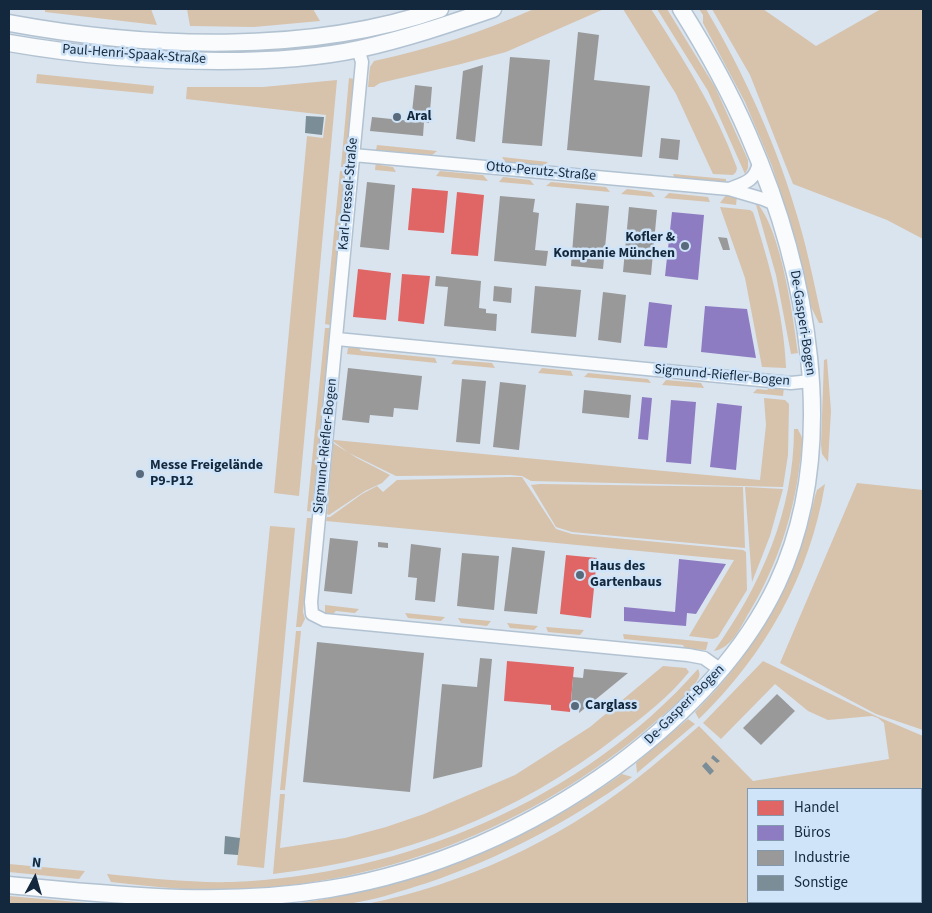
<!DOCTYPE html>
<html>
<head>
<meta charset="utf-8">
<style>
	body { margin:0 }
	#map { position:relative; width:932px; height:913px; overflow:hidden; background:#d9e4ef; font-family:"Source Sans 3",sans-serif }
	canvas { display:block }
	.frame { position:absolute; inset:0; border:10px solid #13283c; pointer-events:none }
	.legend { position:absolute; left:747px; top:788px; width:175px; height:115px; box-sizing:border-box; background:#cfe4f9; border:1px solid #8499ad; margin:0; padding:6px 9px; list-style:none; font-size:15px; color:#13283c }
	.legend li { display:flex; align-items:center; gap:10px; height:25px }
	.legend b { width:25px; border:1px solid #8499ad }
	.north { position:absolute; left:10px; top:853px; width:50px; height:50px; -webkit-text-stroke:4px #cfe4f9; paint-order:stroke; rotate:6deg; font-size:14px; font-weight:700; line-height:20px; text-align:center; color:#13283c }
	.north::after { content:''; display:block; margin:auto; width:18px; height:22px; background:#13283c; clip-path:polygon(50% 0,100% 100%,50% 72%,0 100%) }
</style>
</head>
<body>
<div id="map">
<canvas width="932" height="913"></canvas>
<div class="frame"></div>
<ul class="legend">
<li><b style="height:14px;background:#e06666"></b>Handel</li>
<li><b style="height:14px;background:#8e7cc3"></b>Büros</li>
<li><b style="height:14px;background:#999"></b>Industrie</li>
<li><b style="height:14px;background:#7b8d96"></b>Sonstige</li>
</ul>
<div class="north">N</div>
</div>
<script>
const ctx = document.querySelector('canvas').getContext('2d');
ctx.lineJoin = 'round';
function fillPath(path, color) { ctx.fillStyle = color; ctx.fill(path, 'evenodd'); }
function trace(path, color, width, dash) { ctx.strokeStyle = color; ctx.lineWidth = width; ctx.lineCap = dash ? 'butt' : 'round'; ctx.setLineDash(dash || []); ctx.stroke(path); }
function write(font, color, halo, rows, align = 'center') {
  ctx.font = font + ' "Source Sans 3",sans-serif'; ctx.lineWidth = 5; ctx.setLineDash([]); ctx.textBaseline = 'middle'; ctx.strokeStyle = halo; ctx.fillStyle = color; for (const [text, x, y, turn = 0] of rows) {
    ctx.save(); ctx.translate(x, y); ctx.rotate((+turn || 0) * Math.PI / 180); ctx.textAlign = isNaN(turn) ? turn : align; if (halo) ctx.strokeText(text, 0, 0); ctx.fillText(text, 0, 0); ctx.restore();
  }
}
const green = new Path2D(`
	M45,9h106l6,16 -112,-13z
	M187,9h126l7,12 -66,6 -64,-1z
	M534,9h70l-98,43 -45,12 -81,19 -6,4h-6l2,-20 4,-6c56,-12 108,-29 160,-52z
	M623,9h28c33,51 65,101 86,159l-1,4 -3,3 -20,-1 -37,-80z
	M657,9h10l48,78 33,73v8l-3,6 -37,-83z
	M699,9h7c39,66 72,139 93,213 10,34 16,67 24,101h-4l-8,-16 -14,-63 -25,-78 -27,-64 -42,-79v-8z
	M712,9h51l53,37 65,-37h42v230l-36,-19 -94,-36 -43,-109z
	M37,74l117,12 -1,8 -117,-11z
	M349,78l5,1 -9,88h-4z
	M337,80l-38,416 -25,-3 33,-357 16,2 3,-23 -140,-16 1,-12h76z
	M377,145l60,6 -5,4 -56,-5z
	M502,157l46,5 -5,4 -37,-3z
	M376,161l4,4 13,2 3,5 -21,-2z
	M340,171h5l-15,154 -5,-1z
	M440,171l43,4 5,6 -52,-5z
	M673,174l53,5v4l-51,-4z
	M503,177l27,3 4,5 -35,-3z
	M551,182l55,5 4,5 -64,-6z
	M627,189l24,3 4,5 -34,-3z
	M669,193l39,4 2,5 -46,-4z
	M726,195l11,1 -1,9 -16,-2z
	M755,201c26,26 38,115 43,152l-7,1 -15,-79z
	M720,207l30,3 3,2c16,51 31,103 33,156l-24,-1 -17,-89z
	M325,328h5l-18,184 -5,-1z
	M352,346h6l3,5 74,7 2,5 -90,-9 1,-6z
	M827,359l4,52 -3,51 -6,-8 -1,-9 3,-85z
	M454,360l38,3 3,5 -44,-4z
	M542,368l29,3 2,5 -35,-3z
	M588,373l60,6 3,4 -67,-6z
	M666,380l35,3 3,5 -42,-3z
	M771,386l13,1 -1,9 -30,-3 4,-4 10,1z
	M764,398l21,2 4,4 -1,51 -5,32 -252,-6 -9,-5 -12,-1 -114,1 -47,-23 -15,-11v-2l426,40 6,-55z
	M794,429h4c1,4 4,6 4,10 1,10 -2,21 -3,31 -7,52 -25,102 -52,146 -8,14 -16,32 -33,35 47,-65 80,-141 80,-222z
	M333,443l24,15 33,17 -8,8 -17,8 -36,24 -2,-1z
	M510,477h12l34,52 16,5 171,16 3,2 1,38 -29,47 -5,2 -24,-3 45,-76 -408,-39 1,-4h3l32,-23 15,-8 6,6 14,-12z
	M857,483l66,7v240l-47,-16 -96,-51z
	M540,484l203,3 2,61 -173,-16 -16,-5 -25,-42z
	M825,484c-15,91 -60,171 -126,235l-4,-7c61,-60 102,-133 120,-216l2,-6z
	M745,487l38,2 -13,47 -18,46z
	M307,518h5l-9,94 2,7 -4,8h-5z
	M270,526l25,2 -31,340 -27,-3z
	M325,605l34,4 -4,4 -19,-2 -4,4 -7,-2z
	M405,613l40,4 -4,4 -33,-3z
	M458,618l33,3 -4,5 -26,-3z
	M507,623l31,3 -4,4 -24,-2z
	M546,627l38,3 -4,5 -32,-3z
	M296,631h5l-16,159h-5z
	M623,634l85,8 -2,8 -21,-1 -2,-4 -59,-6z
	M763,661l113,55 47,20v168h-557c96,-19 192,-63 269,-124 22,-17 43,-36 64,-54l54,55 136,-22 -5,-36 -6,-5 -6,-2 -44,4 -20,-9 -33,-27 -54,55 -18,-16zM748,789h173v113h-173z
	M663,666l23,2 3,4c-19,24 -46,45 -70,63 -103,81 -217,124 -346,139l7,-80h5l-5,54 65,-10 41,-11 38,-13 91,-39 75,-48z
	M698,669c2,4 2,7 0,10 -6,12 -32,34 -43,43 -124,108 -288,171 -454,168 -30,-1 -60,-5 -90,-8l-4,-8c41,4 83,9 125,8 173,-7 350,-82 466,-213z
	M688,719l7,5 -58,49 -1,-10z
	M622,774l10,3c-64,45 -131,81 -205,106 -26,8 -54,18 -81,21 -17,2 -35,0 -53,0 127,-18 224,-56 329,-130z
	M9,864l76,7 -6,8 -70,-7z
	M9,896l89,8h-88z`);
const shops = new Path2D(`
	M412,188l36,3 -4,42 -36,-3z
	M457,192l27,3 -6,61 -27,-2z
	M358,269l33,4 -5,47 -33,-3z
	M402,274l28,2 -6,48 -26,-3z
	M566,555l31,3 -6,60 -31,-4z
	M507,661l67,6 -4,45 -19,-2v-5l-47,-4z`);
const offices = new Path2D(`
	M672,212l32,3 -6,65 -33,-4z
	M649,302l23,3 -5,43 -23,-2z
	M705,306l42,3 9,49 -55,-6z
	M642,397l10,1 -4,42 -10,-1z
	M671,400l25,2 -5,62 -25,-2z
	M717,403l25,3 -6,64 -26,-3z
	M679,559l47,5 -30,50 -9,-1 -1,13 -62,-5v-14l51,5z`);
const industry = new Path2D(`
	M578,32l21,3 -5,45 56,6 -8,71 -75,-7z
	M510,57l40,3 -8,86 -40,-3z
	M483,65l-8,77 -19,-3 7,-68z
	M415,85l17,2 -3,36 -5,-1 -1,14 -53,-5 2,-14 39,4z
	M661,138l19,2 -2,20 -19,-2z
	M367,182l28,3 -6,65 -29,-3z
	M500,196l35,3 -2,13 6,1 -4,37 13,1 -2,15 -52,-5z
	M576,203l33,3 -6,63 -32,-3z
	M629,207l28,3 -6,65 -28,-3z
	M718,237l9,1 3,12h-7z
	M436,276l45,5 -2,27 7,1v4l11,1 -1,17 -52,-5 4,-39 -13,-1z
	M494,286l18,2 -1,15 -18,-2z
	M535,286l46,4 -5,47 -45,-4z
	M603,292l23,3 -5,48 -23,-3z
	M348,368l74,8 -4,34 -24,-2 -1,9 -23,-2 -1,8 -27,-3z
	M462,379l24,2 -6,63 -24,-2z
	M500,382l26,3 -7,65 -26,-3z
	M584,390l47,5 -2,23 -47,-5z
	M330,538l28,3 -6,53 -28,-3z
	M378,542l10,1v5l-10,-1z
	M411,544l30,4 -6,54 -20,-2 2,-22 -9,-1z
	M512,547l33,4 -8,63 -33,-3z
	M462,553l37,3 -5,54 -37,-4z
	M317,642l107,11 -14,139 -107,-10z
	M480,658l12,1 -10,108 -49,12 9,-95 35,3z
	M584,669l44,4 -49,40 1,-10 -9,-1 2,-25 10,1z
	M777,694l18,17 -34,34 -18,-17z`);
const building = new Path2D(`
	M306,116l18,1 -2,18 -17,-2z
	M713,755l7,6 -3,2 -6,-5z
	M706,762l8,9 -4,4 -8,-9z
	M225,836l15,2 -2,17 -14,-1z`);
const minor = new Path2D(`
	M358,49l4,13 -51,540 1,12 12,6 364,35 16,3 17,12
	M353,155l376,34 34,10 12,5
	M729,189c16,-6 26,-8 30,-26
	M337,339l454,44 20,-2`);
const major = new Path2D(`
	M9,23c135,25 300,32 431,-14
	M9,43c69,12 140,18 211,18 46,0 93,-2 139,-12 46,-10 90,-25 134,-40
	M9,885c108,10 212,22 320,4 104,-17 202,-61 286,-122 66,-49 127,-109 162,-183 65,-138 30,-316 -29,-450 -19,-44 -42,-85 -67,-125`);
const markers = [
	[397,117,5,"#586a7b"],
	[685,246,5,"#586a7b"],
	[140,474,5,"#586a7b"],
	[580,575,5,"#586a7b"],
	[575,706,5,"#586a7b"]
];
const streetNames = [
	["Paul-Henri-Spaak-Straße",134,55,4],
	["Otto-Perutz-Straße",541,172,5],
	["Karl-Dressel-Straße",349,194,-85],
	["De-Gasperi-Bogen",802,323,81],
	["Sigmund-Riefler-Bogen",722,376,5],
	["Sigmund-Riefler-Bogen",326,446,-84],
	["De-Gasperi-Bogen",685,705,-45]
];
const poiNames = [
	["Aral",407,117],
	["Kofler &",675,238,"right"],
	["Kompanie München",675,254,"right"],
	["Messe Freigelände",150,466],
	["P9-P12",150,482],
	["Haus des",590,567],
	["Gartenbaus",590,583],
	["Carglass",585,706]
];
fillPath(green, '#d7c2ac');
fillPath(shops, '#e06666');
fillPath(offices, '#8e7cc3');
fillPath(industry, '#999');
fillPath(building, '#7b8d96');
trace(minor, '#b2c2d1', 15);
trace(major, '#b2c2d1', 19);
trace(minor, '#f9fbfd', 12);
trace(major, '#f9fbfd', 16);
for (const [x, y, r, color] of markers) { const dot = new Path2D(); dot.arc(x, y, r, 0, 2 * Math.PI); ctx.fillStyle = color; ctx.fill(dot); trace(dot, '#cfe4f9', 2); }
write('14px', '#13283c', '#cfe4f9', streetNames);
write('bold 14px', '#13283c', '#cfe4f9', poiNames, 'left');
</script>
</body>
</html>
